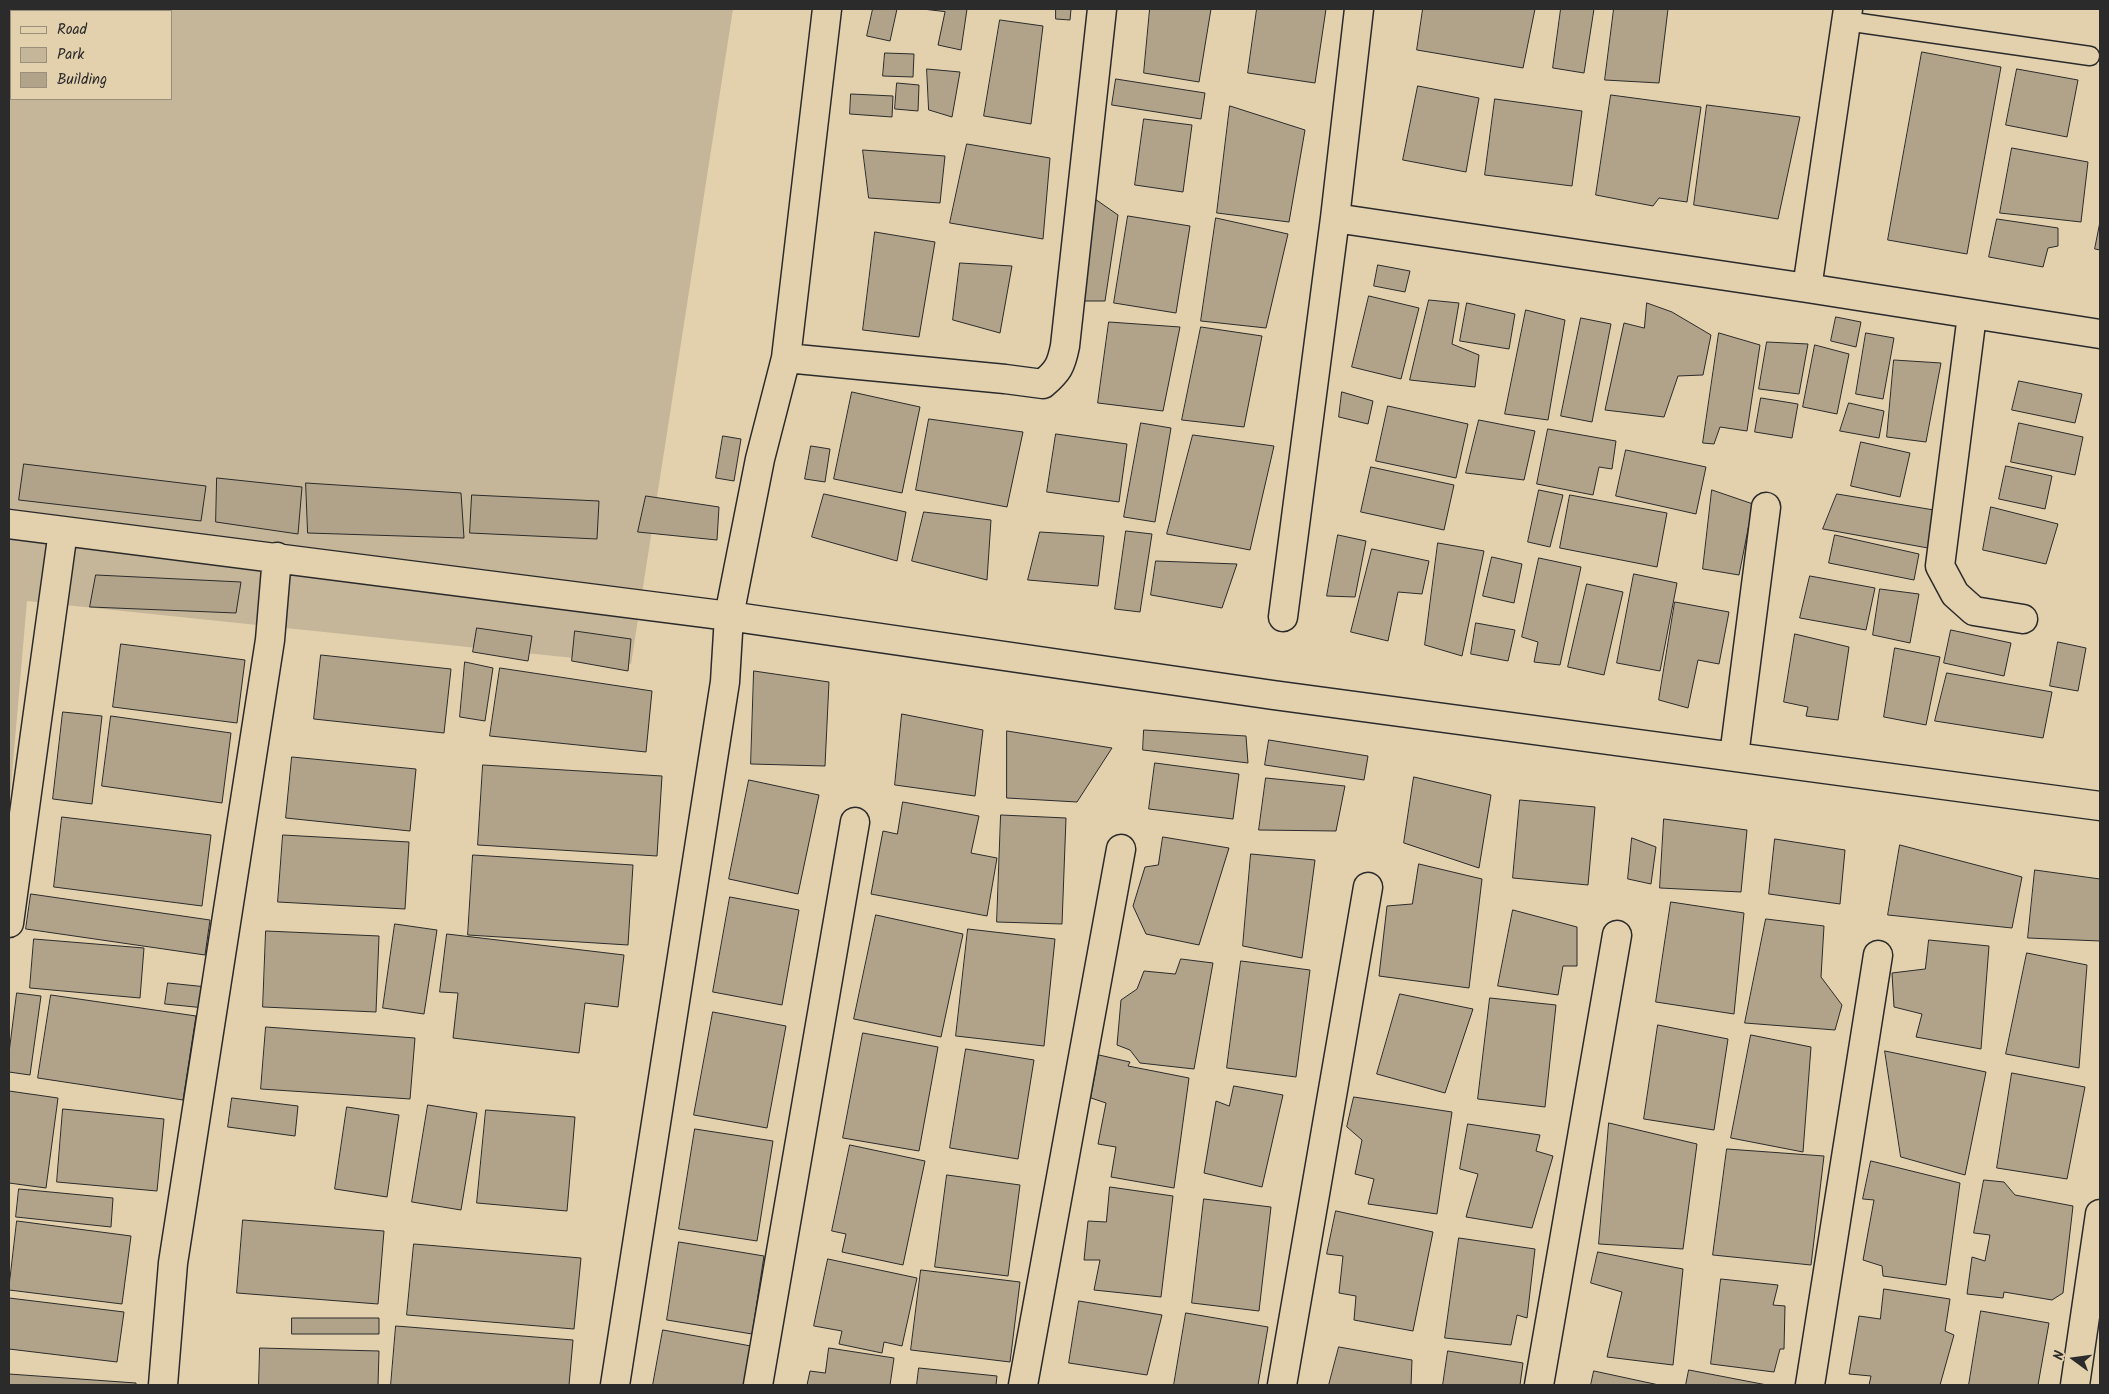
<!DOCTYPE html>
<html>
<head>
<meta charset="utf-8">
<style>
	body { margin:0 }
	#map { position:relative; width:2109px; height:1394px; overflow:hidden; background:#e3d1ae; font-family:Kalam,sans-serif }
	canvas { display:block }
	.frame { position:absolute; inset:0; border:10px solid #2b2b2b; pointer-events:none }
	.legend { position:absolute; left:10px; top:10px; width:162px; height:90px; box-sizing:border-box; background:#e3d1ae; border:1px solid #998f7a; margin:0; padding:6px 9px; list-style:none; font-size:15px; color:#2b2b2b }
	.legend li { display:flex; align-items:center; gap:10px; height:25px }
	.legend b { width:25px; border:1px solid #998f7a }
	.north { position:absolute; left:2049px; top:1334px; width:50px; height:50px; -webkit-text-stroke:4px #e3d1ae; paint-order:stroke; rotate:284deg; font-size:14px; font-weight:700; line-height:20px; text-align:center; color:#2b2b2b }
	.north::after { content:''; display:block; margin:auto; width:18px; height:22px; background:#2b2b2b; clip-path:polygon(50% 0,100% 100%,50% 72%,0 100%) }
</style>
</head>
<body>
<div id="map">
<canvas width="2109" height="1394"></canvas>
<div class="frame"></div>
<ul class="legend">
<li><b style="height:6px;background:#e3d1ae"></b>Road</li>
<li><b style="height:14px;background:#c5b699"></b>Park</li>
<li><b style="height:14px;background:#b0a38a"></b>Building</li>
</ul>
<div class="north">N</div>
</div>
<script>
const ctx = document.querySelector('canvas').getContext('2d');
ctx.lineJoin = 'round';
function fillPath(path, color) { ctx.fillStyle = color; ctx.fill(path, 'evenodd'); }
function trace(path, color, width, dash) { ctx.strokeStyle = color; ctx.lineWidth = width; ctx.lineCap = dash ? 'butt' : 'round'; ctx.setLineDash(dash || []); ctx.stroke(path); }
const green = new Path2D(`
	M9,9h724l-102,655 -604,-63 -18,208zM11,11h160v88h-160z`);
const building = new Path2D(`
	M873,9h24l-7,32 -23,-5z
	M923,9h44l-6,41 -23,-5 7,-33z
	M1056,9h15l-1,11 -14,-1z
	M1150,9h61l-12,73 -55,-9z
	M1257,9h69l-11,74 -67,-10z
	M1423,9h112l-12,59 -106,-18z
	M1561,9h33l-10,64 -31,-5z
	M1614,9h54l-9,74 -54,-3z
	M1000,20l43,6 -12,98 -47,-8z
	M1922,52l79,15 -34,187 -79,-14z
	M885,53l29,1 -1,23 -30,-1z
	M927,69l33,3 -8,45 -23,-7z
	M2017,69l61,11 -11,57 -61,-12z
	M1116,79l89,14 -4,26 -89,-14z
	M897,83l22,2 -1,26 -23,-2z
	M1418,86l61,12 -13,74 -63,-12z
	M851,94l42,2 -1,21 -42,-3z
	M1611,95l90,12 -14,95 -28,-4 -6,8 -57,-11z
	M1495,99l87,12 -10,75 -87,-11z
	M1707,105l93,12 -22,102 -84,-14z
	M1230,106l75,24 -16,92 -72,-9z
	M1144,119l48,6 -9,67 -48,-7z
	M967,144l83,14 -7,81 -93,-16z
	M2012,148l76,14 -7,60 -81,-9z
	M863,150l82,6 -5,47 -71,-5z
	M1095,199l23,16 -13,86h-22z
	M1128,216l62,10 -14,87 -62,-10z
	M1216,218l72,16 -22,94 -65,-7z
	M1997,219l61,9v18l-10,2 -5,19 -54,-10z
	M2100,222v28l-5,-1z
	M875,232l60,10 -16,95 -56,-7z
	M960,263l52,3 -12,67 -47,-13z
	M1378,265l32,6 -5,21 -31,-6z
	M1369,296l50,12 -18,71 -49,-12z
	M1429,300l30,3 -7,41 27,11 -4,32 -65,-7z
	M1467,303l48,11 -6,35 -49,-8z
	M1647,303l25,9 39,23 -8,40 -25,1 -14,41 -59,-7 19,-87 20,5z
	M1526,310l39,10 -17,100 -43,-6z
	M1836,317l25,5 -5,25 -25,-6z
	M1581,318l30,6 -19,98 -31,-6z
	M1109,322l71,5 -17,84 -65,-8z
	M1201,327l61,9 -18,91 -62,-7z
	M1719,333l41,12 -13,86 -27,-4 -6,17 -11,-1z
	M1866,333l28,5 -11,61 -27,-5z
	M1767,342l41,2 -9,50 -40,-5z
	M1815,345l34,9 -12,60 -34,-7z
	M1894,360l47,3 -15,79 -39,-5z
	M2019,381l63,13 -7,29 -63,-13z
	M852,392l68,15 -18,86 -68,-14z
	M1342,392l31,9 -5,23 -29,-7z
	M1761,398l37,6 -6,34 -37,-6z
	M1849,403l35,8 -5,27 -39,-7z
	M1388,406l80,18 -12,54 -80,-17z
	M929,419l94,13 -16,75 -91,-17z
	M1479,420l56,11 -11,49 -58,-7z
	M1141,423l30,5 -16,94 -31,-5z
	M2019,423l64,14 -8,38 -64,-13z
	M1548,429l68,12 -4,28 -13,-2 -6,28 -56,-11z
	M1056,434l71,10 -8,58 -72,-10z
	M1193,435l81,11 -24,104 -83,-16z
	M723,436l18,3 -7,42 -18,-3z
	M1861,442l49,11 -10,44 -49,-11z
	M811,446l19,3 -5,33 -20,-3z
	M1626,450l80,17 -10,47 -80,-18z
	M24,464l182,22 -5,35 -182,-21z
	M2006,466l46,10 -7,33 -46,-10z
	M1371,467l83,18 -10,45 -83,-18z
	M217,478l85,9 -4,47 -82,-12z
	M306,483l155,10 3,45 -156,-5z
	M1539,490l24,5 -13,52 -22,-5z
	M1712,490l41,14 -14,71 -36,-6z
	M824,494l82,18 -9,49 -85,-24z
	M1837,494l97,16 -6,38 -105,-19z
	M472,495l127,6 -2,38 -127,-6z
	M1570,495l97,18 -10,54 -97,-19z
	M646,496l73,11 -2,33 -79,-8z
	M1991,507l67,17 -12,40 -63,-14z
	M924,512l67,8 -4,60 -75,-19z
	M1126,531l26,3 -12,78 -25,-3z
	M1040,532l64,4 -6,50 -70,-6z
	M1338,535l28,6 -11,56 -28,-1z
	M1835,535l84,19 -5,26 -85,-17z
	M1438,543l46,8 -22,105 -37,-11z
	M1372,549l57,12 -7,33 -24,-2 -10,49 -37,-9z
	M1492,557l30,7 -8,39 -31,-7z
	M1539,558l42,9 -21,98 -26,-3 4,-20 -16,-5z
	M1156,561l81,3 -15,44 -71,-13z
	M1634,574l43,9 -17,88 -43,-8z
	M96,575l145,7 -5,31 -146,-6z
	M1810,576l65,12 -9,42 -66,-12z
	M1587,584l36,8 -19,83 -36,-8z
	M1880,589l39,5 -9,49 -37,-8z
	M1675,602l54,10 -10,52 -21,-4 -10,48 -29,-8z
	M1476,623l39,7 -7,31 -37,-7z
	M477,628l55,8 -4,25 -55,-9z
	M1951,630l60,13 -7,33 -60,-13z
	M575,631l56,8 -3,32 -56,-10z
	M1795,634l54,13 -11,73 -32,-4 2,-9 -24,-5z
	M2058,642l28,6 -8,43 -28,-5z
	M121,644l124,16 -8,63 -124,-16z
	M1895,648l45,9 -14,68 -42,-8z
	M321,655l130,14 -7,64 -130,-14z
	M465,662l28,6 -8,53 -25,-4z
	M500,668l152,23 -6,61 -156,-16z
	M754,671l75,11 -4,84 -74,-2z
	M1947,673l105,19 -9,46 -108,-17z
	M63,712l39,4 -10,88 -39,-5z
	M902,714l81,16 -8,66 -80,-11z
	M111,716l120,17 -9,70 -120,-17z
	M1144,730l102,6 2,27 -105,-13z
	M1007,731l105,17 -35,54 -70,-4z
	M1269,740l99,16 -4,24 -99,-15z
	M292,757l124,12 -6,62 -124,-13z
	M1155,763l84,11 -6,45 -84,-10z
	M483,765l179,11 -5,80 -179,-11z
	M1414,777l77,18 -12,73 -75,-25z
	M1266,778l79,8 -9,45 -77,-1z
	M749,780l70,15 -21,99 -69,-15z
	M1520,800l75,7 -7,78 -75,-7z
	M903,802l76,14 -8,37 26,5 -10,58 -116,-22 12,-63 14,3z
	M1001,815l65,3 -4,106 -65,-2z
	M62,817l149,18 -9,71 -148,-19z
	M1664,819l83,11 -6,62 -81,-4z
	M283,835l126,7 -4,67 -127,-7z
	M1163,837l66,11 -30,97 -53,-11 -13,-28 12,-39 13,-2z
	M1632,838l24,9 -5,37 -23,-5z
	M1775,839l70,11 -5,54 -71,-10z
	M1900,845l122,32 -10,51 -124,-13z
	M1251,854l64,6 -13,98 -59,-12z
	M473,855l160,10 -5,80 -160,-10z
	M1419,864l63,15 -13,109 -90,-12 8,-70 25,-2z
	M2035,870l65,9v62l-72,-3z
	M31,894l179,26 -5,35 -179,-26z
	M730,897l69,13 -17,95 -69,-13z
	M1671,902l73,11 -10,101 -78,-12z
	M1513,910l64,17v39h-14l-5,29 -60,-9z
	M876,915l87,19 -22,103 -87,-18z
	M1766,919l58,7 -3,51 21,28 -7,25 -90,-7z
	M395,924l42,6 -13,84 -41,-6z
	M968,929l87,10 -11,107 -88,-10z
	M266,931l113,5 -3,76 -113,-5z
	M447,934l177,21 -6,52 -33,-4 -6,50 -126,-15 5,-45 -18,-1z
	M34,939l110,9 -4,50 -110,-10z
	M1929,940l60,6 -8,103 -65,-12 6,-23 -28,-7 -2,-34 33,-4z
	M2027,953l60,12 -8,103 -73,-14z
	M1181,959l32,4 -19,106 -54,-6 -10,-13 -13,-5 4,-45 16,-11 7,-18 31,3z
	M1241,961l69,9 -14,107 -69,-9z
	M168,983l39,4 -2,21 -40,-4z
	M17,993l24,3 -11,79 -21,-3v-19z
	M1400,994l73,15 -28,84 -68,-19z
	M51,995l145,21 -13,84 -145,-22z
	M1490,998l66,7 -11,102 -67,-8z
	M713,1012l73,14 -19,102 -73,-13z
	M1658,1025l70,14 -14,91 -70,-11z
	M266,1027l149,11 -5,61 -149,-10z
	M863,1033l75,14 -19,104 -76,-13z
	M1751,1035l60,12 -8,105 -72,-14z
	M966,1049l68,11 -16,99 -68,-11z
	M1885,1051l101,21 -21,103 -64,-18z
	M1099,1055l31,7 -2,4 61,12 -15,110 -63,-11 5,-30 -18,-3 8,-41 -15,-5z
	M2012,1073l73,14 -18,92 -70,-11z
	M1234,1086l49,9 -21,92 -58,-14 12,-72 13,5z
	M9,1091l49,7 -12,90 -37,-5z
	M1354,1097l98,15 -15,102 -69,-10 6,-25 -19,-5 7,-34 -15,-13z
	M232,1098l66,8 -3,30 -67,-9z
	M428,1105l49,8 -16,97 -49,-8z
	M347,1107l52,8 -12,82 -52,-8z
	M63,1109l101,10 -7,72 -100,-9z
	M486,1110l89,7 -8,94 -90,-8z
	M1609,1123l88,21 -14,105 -84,-5z
	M1468,1124l72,11 -4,16 17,5 -21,72 -66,-11 12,-43 -18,-5z
	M695,1129l78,12 -16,100 -78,-12z
	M850,1145l75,16 -22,104 -61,-13 4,-18 -14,-3z
	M1727,1149l97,7 -13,109 -98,-10z
	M1871,1161l89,22 -14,102 -63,-9 -1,-10 -19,-6 11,-60 -11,-1z
	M947,1175l73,10 -12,91 -73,-9z
	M1984,1180l20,2 11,13 58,11 -10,87 -11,7 -48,-8 -1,6 -36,-4 5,-37 13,4 5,-26 -16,-2z
	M1110,1187l63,9 -12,101 -67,-7 6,-30h-16l4,-39 18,1z
	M19,1189l94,9 -2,29 -95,-10z
	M1204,1199l67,8 -12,104 -67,-8z
	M1336,1211l97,21 -20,99 -59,-11 2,-24 -17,-3 4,-37 -16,-2z
	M243,1220l141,11 -6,73 -141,-11z
	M17,1221l114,15 -9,68 -113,-14z
	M1459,1238l76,11 -8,69 -10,-3 -6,30 -66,-7z
	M679,1242l85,14 -12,78 -85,-14z
	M414,1244l167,14 -7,71 -167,-14z
	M1598,1252l85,17 -10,96 -66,-8 15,-65 -31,-9z
	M828,1259l89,19 -15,68 -18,-4 -2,11 -43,-9 3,-13 -28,-5z
	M921,1270l99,12 -10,80 -99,-12z
	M1721,1279l57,6 -5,20 12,1 -1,43h-4l-6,23 -63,-8z
	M1884,1289l66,10 -5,32 9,4 -14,50h-71l2,-9 -22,-2 10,-58 21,3z
	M9,1298l115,14 -7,50 -108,-13z
	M1079,1301l83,14 -15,60 -78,-12z
	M1981,1311l68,12 -11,62h-69z
	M1186,1313l82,14 -10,58h-84z
	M292,1318h87v16h-87z
	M396,1326l177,14 -4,45h-178z
	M663,1330l88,16 -7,39h-91z
	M1339,1347l73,13 -1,25h-82z
	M260,1348l119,3 -1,34h-119z
	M829,1348l65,10 -4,27h-83l3,-14 15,2z
	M1448,1351l75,12 -3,22h-77z
	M919,1368l78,8 -1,9h-79z
	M1689,1370l78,15h-81z
	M1594,1371l65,14h-68z
	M9,1374l127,9v2h-127z`);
const lane = new Path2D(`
	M1846,21l244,35`);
const street = new Path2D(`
	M1335,218l472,70 293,46
	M1807,288l41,-279
	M1972,315l-32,251 15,28 19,17 49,8
	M786,358l219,21 38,5c15,-13 18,-18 22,-38l37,-337
	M9,524l720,92 544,79 827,111
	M1283,617l52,-399 24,-209
	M1734,756l32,-249
	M9,923l54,-392
	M163,1385l10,-122 97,-623 7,-83
	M615,1385l110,-703 4,-66 31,-157 26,-101 41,-349
	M758,1385l97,-563
	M1023,1385l98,-536
	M1282,1385l86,-498
	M1539,1385l78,-450
	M1810,1385l68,-430
	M2075,1385l25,-171`);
fillPath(green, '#c5b699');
fillPath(building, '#b0a38a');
trace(building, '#2b2b2b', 1);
trace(lane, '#2b2b2b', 21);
trace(street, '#2b2b2b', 31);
trace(lane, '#e3d1ae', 18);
trace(street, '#e3d1ae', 28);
</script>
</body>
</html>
